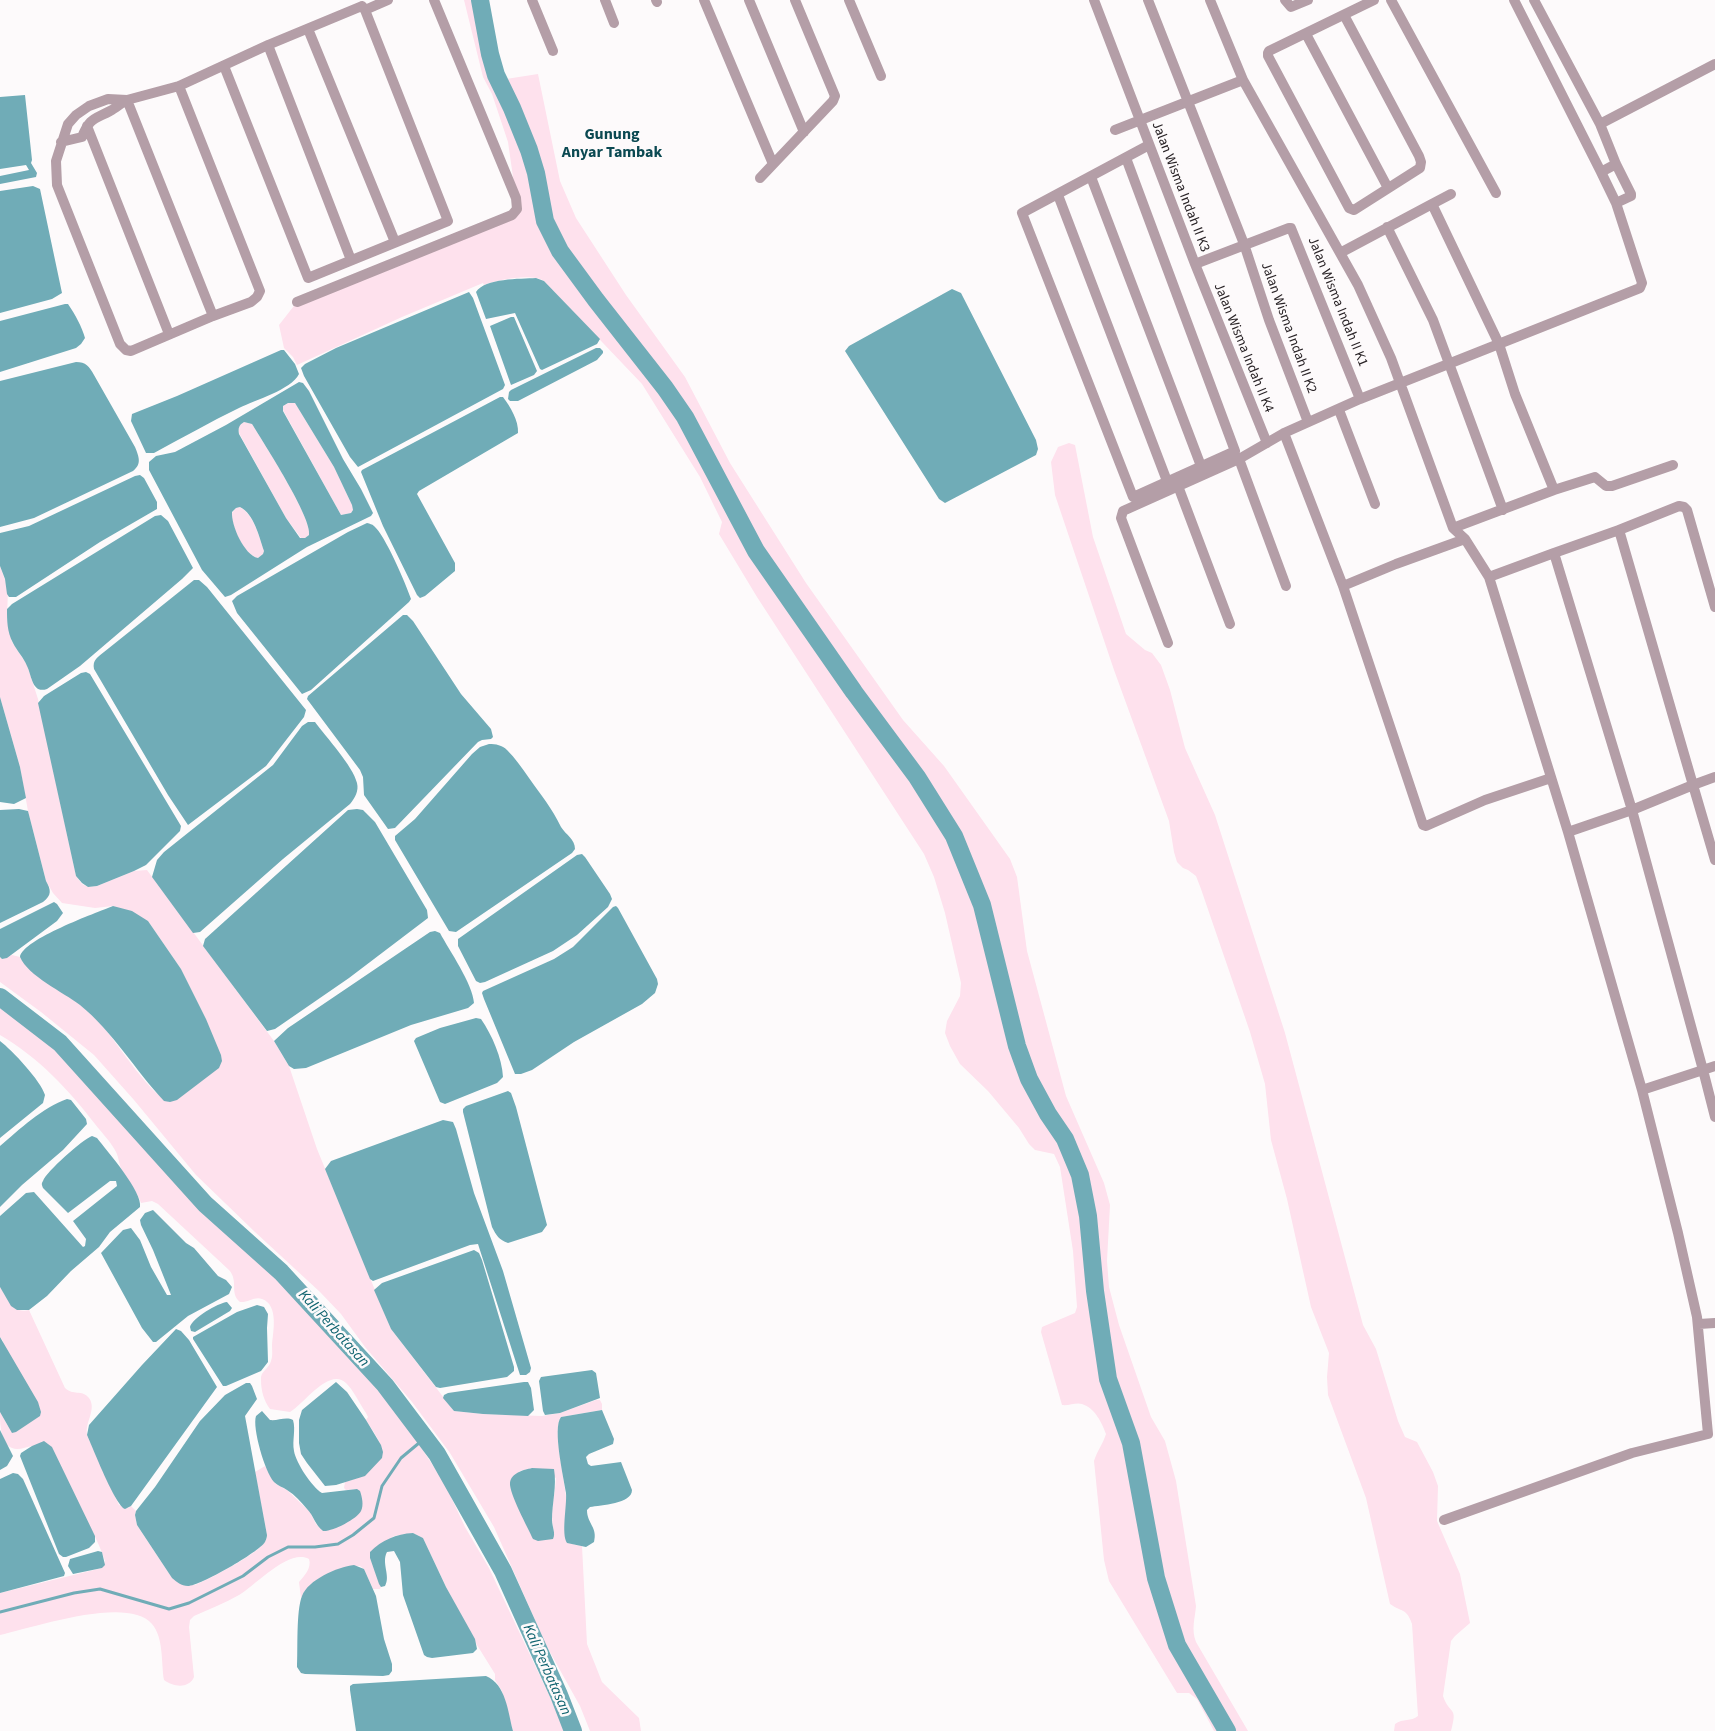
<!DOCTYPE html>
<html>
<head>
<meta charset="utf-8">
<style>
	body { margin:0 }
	canvas { display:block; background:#fdfafb }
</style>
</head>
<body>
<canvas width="1715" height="1731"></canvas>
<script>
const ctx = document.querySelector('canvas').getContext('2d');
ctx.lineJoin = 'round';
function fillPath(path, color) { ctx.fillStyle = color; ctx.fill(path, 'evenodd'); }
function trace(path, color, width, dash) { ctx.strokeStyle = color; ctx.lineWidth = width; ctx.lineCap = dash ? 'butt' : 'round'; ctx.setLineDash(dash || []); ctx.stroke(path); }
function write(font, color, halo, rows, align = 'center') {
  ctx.font = font + ' "Source Sans 3",sans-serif'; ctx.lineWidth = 5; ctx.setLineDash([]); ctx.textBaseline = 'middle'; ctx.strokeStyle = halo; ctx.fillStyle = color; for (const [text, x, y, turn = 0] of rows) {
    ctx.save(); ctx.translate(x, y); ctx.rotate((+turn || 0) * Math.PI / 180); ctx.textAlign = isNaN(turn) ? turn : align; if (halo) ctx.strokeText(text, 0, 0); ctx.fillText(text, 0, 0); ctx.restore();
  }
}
const green = new Path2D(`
	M464,0h23l5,30 14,49 32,-5 22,107 16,37 50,77 59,82 45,86 76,120 97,137 41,46 66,93 7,18 10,74 39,145 38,87 6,22 -3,56 2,26 10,38 32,92 14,24 11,40 20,125c-1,13 -5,23 0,36l52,89h-34l-17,-32 -8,-6h-12l-68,-112 -5,-21 -10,-99c3,-10 9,-17 12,-27 -4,-11 -11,-26 -24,-30 -6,-2 -13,2 -20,1l-21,-73 1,-5 33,-14 2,-6 -4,-56 -13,-84 -6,-13 -19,-4 -6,-6 -10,-16 -31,-37 -28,-27 -10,-18 -5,-13 2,-12 13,-25 1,-13 -16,-70 -11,-36 -10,-23 -167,-257 -38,-63 3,-12 -22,-45 -58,-93 -98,-103c-12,-8 -47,-1 -60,4l-1,-2 -81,34 -105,48 -4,-8 -9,-9 -5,-23 18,-23 215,-87 4,-17 -8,-56 -16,-48 -9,-17z
	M288,403h7l39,64 18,38 1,5 -2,3 -10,2 -58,-105v-4z
	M244,422l8,2c11,18 61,95 57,111l-4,3h-4l-15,-20 -47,-85c-1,-5 0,-8 5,-11z
	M1069,443l6,2 18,92 33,97 19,16 7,3 9,12 9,25 15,58 30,67 70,218 78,292 13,24 22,72 7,16 12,5 16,30 5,14 -1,35 23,53 10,49 -15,13 -4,5 -8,55c7,20 15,9 8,35h-57l1,-7c8,-6 16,-2 23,-8l-6,-92c-5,-16 -11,-12 -22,-20l-24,-106 -38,-103 -1,-18 2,-24 -18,-46 -24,-108 -16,-59 -6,-56 -15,-52 -49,-143 -5,-13 -8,-6 -5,-2 -6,-6 -3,-10 -5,-31 -55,-151 -59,-175 -4,-33 7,-15z
	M240,507c14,8 19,29 24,44l-1,3 -5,4c-15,-4 -27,-32 -26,-45l4,-5z
	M0,566l8,22 -1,30 5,24 15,23 11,34 38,177 6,8 6,3 9,-1 37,-15 13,-1 127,171 15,25 28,83 74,180 63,82 29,3 59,2 18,-3 36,-13h4l2,4v6l-41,7c-9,11 4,64 5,80 1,15 1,31 1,46l15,3 5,98 15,38 37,36 2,13h-51l-10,-25 -34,-61 -52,-118 -44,-74 -38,-51 -47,-55 -24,-33 -21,-22 -65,-60 -59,-57 -62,-75 -40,-45 -53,-43 -41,-30v-25l2,2 10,-4 8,2 2,4c26,20 64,44 84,69 13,16 46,67 64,72l36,-83 -25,-50 -33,-48 -35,-15 -18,2 -33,-5 -9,-10 -7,-12 -18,-70 -8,-44 -20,-70zM532,1468l24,10c-1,18 -7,36 -2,54l-41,-55 7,-6z
	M0,1004l22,15 53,45 83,100 144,138 72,78 22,29 49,75 20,43 24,41 77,163h-53l-11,-40 -7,-11v-6l-18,-29 -31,-58 -23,-49 -10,-5 -19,3 -24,16v6l11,29 -1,2h-7l-9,-20 -4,-3h-12l-44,26 -3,6 -2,-16c5,-6 13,-14 10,-23 -20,-11 -53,26 -70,36 -14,8 -30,14 -45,21l-4,4 -1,7 5,50c-5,12 -21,10 -30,3 -3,-17 0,-42 -12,-56 -24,-29 -120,4 -152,11v-42l102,-25 3,-7c-14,-44 -46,-79 -73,-115 -6,1 -14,5 -20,2 -12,-5 -12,-26 -12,-36l8,14 -5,-85 -3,-4v-50c8,11 12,27 29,23l36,78c8,8 17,1 24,10 8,11 -4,24 -2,36 2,7 7,15 10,22 7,16 14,32 22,49l9,3 3,-2 5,5 -1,4 2,10 35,53 23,7c16,-7 61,-30 70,-43 1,-2 2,-5 2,-7l-12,-63 10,-6 11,18 11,6 23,22 6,12 7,7 34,-42 -11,1 -2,-2 1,-6 7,-2 30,-22c2,-14 -9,-26 -16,-38l2,-3 -2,-4c-6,-9 -12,-22 -20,-30 -17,-16 -42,21 -56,29l-20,-3c-6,-8 -9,-18 -9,-29 -1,-9 8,-11 10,-19 2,-5 1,-11 1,-16 1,-13 7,-40 -10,-46 -7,-3 -15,4 -22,3 -11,-9 -1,-21 -11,-32l-71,-66 -6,-3 -11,2c-4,-12 -13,-21 -19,-33 -3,-5 -3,-12 -6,-18 -5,-10 -14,-19 -21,-28 -26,-34 -57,-67 -95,-89z`);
const water = new Path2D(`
	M25,95l7,65 -1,3 6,10 -1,4 -36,7v-8l29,-6 -3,-5 -26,4v-72z
	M33,186l7,3 22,104 -10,6 -52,14v-122z
	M536,278l8,3 56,58 -3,5 -55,26 -2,-1 -25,-56 -29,6 -10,-27c9,-14 44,-13 60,-14z
	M952,289l9,4 75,147 2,9 -2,6 -91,48 -6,-4 -94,-148 4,-5z
	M469,292l4,6 32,87 -2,4 -145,78 -8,-10 -46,-81 -3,-8 4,-4 31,-16z
	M65,304h3c7,10 14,23 17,34l-4,6 -5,4 -76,24v-51z
	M511,317h3l23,54 -3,4 -23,10 -21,-59z
	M596,348h4l3,3v2l-6,7 -79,41h-8l-2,-2 1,-7 2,-2z
	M281,350h3l11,14 4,10c-8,16 -44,26 -60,34 -29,14 -57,30 -85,45h-8l-15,-32 1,-7 45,-18z
	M76,362c10,0 13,4 18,13l41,72c4,10 7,17 -2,24l-99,47 -34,9v-146z
	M299,382l4,1 6,8 34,68 18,30 12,24 -2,3 -64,31 -76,48 -6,2 -23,-27 -53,-100v-8l7,-6 19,-4 51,-27zM288,403h7l39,64 18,38 1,5 -2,3 -10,2 -58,-104v-5zM244,422l8,2c11,18 61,95 57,111l-4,3h-5l-14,-20 -47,-84c-1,-6 0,-9 5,-12zM240,507c14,7 19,29 24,44l-1,3 -5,4c-14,-3 -27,-33 -26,-46l4,-4z
	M500,397h3c7,9 16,24 15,36l-99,58 -2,3 38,69v8l-30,25 -5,2 -3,-3 -34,-69 -22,-54 1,-2z
	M140,475l4,3 13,24v7l-57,33 -84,55h-7l-2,-3 -2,-15 -5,-13v-33l29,-7 106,-50z
	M161,515l7,6 25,47 -11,11 -102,87 -33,23c-15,5 -15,-13 -20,-23 -3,-8 -10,-15 -14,-23 -6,-11 -6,-23 -6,-34l5,-5 143,-88z
	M367,523c3,1 5,1 7,3 11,9 32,58 37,73l-2,3 -98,88 -9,4 -65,-81 -5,-12 5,-5 111,-64z
	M194,580h5l8,7 99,123 -2,7 -38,49 -78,59 -20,-30 -74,-126c-2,-9 4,-12 10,-17z
	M403,615h4l6,6 48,73 30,35 2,8 -2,2 -9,1 -4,2 -83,86 -7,1 -24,-34 -1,-18 -3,-7 -53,-71 1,-3z
	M86,672l4,2 91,152 -1,5 -34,34 -12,6 -37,15 -9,1 -6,-4 -6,-7 -38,-173 6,-7 37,-23z
	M0,697l20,70 6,31 -12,6 -14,-2z
	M308,722h7c11,15 38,44 42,61 2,8 -2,15 -7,21l-67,55 -83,73 -7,1 -41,-56 5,-17 7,-8 109,-87 29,-39z
	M489,744c7,0 13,1 18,6 8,8 15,18 22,28 12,17 23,30 32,49 5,8 14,12 14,22l-3,4 -116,79 -7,-1 -54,-91v-4l20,-17 57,-65 8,-7z
	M19,809l9,2 18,70c5,9 6,14 -3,21l-43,21v-113z
	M357,809l6,1 12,12 52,88 1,8 -79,60 -74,51 -8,2 -64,-85 2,-7 143,-129z
	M582,854l3,3 25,37 2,5 -4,8 -31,28 -24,16 -68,31 -5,1 -4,-2 -18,-35v-7l119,-84z
	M54,902l3,2 6,9 -6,8 -50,37 -5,1 -2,-2v-28z
	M113,906l19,5 16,10 33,48 25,50 15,36 1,6 -3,7 -42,32 -7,2 -6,-1c-29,-31 -51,-69 -84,-96 -17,-13 -52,-29 -60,-48 3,-18 76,-44 93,-51z
	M616,906l2,2 39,71 1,5 -3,9 -13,11 -68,38 -42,28 -11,4h-6l-31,-75 -2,-6 1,-2 71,-32 19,-12 40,-40z
	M435,931l5,2c9,17 33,51 34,70l-6,5 -57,17 -105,43 -12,1 -5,-3 -15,-25 14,-13 142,-96z
	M476,1018l5,1c11,16 21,39 22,58l-6,6 -52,21 -5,-2 -26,-61 2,-3 24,-10z
	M0,1041c12,9 41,40 45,54l-2,8 -43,35z
	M508,1091l3,2 5,14 31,118 -5,7 -34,11c-9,-3 -12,-8 -16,-16l-29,-115v-3l3,-3z
	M67,1099l4,1 15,19 1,5 -24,26 -41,35 -22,22v-61c19,-16 43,-39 67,-47z
	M443,1120l10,2 3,7 18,64 29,78 28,97 -1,4 -4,3h-6l-42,-131 -8,1 -97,36 -3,-2 -45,-110 6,-8z
	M92,1136l5,2c10,13 46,54 43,69l-30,25 -11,15 -28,24 -24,25 -18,14h-12l-6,-4 -11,-19v-71l26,-23 8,-1 49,55 2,-1 1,-7 -13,-18 44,-35 -1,-5h-6l-42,32 -25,-25c-1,-3 -2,-4 0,-7 3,-9 40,-42 49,-45z
	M153,1210l33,33 8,5 24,28 8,4 6,7 -3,7 -41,22 -32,26h-3l-11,-14 -41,-75 22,-23 8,-2 9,12 11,27 16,28h4l-18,-45 -12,-25 -1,-5 5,-7z
	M474,1250l5,3 3,7 32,107v4l-7,6 -67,11 -4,-1 -45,-58 -17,-39 8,-7z
	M227,1302l5,6 -2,3 -35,21 -4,-1 -1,-4c2,-9 28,-24 37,-25z
	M257,1305l7,2 4,7 -1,14 1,34 -7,9 -35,15h-3l-30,-47v-2l44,-25z
	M176,1329l5,2 8,9 28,47 -86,119 -6,3c-10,-4 -32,-61 -38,-74l2,-10 53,-60z
	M0,1337l38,65 3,10 -1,4 -24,16 -4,1 -12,-21z
	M592,1370l4,3 4,25 -40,15 -15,2 -2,-4 -4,-30 2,-4z
	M336,1382l11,10 19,28 15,25 2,7 -1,6 -17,18 -29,9 -11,1 -18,-23 -6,-9 -2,-11v-23l3,-10z
	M524,1382h4l3,6 3,22 -6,6 -45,-2 -29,-3 -11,-13 1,-3 4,-2z
	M246,1383h4l2,3 5,13 -12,17 22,119c0,2 -1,5 -2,7 -6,10 -65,44 -77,44 -7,0 -11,-4 -16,-8l-35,-53 -2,-10 1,-4 19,-24 45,-66 25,-26z
	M602,1410l12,29 -1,5 -24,10 -3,3 2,7 3,2 30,-4 11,28c0,14 -31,15 -42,17l-3,3c0,14 11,17 7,32l-8,5 -19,-4c-6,-9 0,-37 -1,-50 -2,-14 -14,-65 -5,-76z
	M262,1411l8,9c8,1 16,-4 23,0 3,10 -1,20 1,31 2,12 18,36 28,42l35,-4 3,2c2,6 4,14 1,20 -4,8 -29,21 -38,20 -8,-6 -9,-15 -16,-22 -6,-7 -12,-14 -20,-19 -4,-3 -9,-4 -13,-8 -9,-10 -22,-54 -18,-66z
	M0,1430l13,26 -6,10 -7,4z
	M44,1441l8,6 43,89v6l-6,6 -23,9h-3l-4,-3 -39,-98 1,-3 11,-7z
	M532,1468l22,1c3,17 -2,34 -2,51 0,7 4,13 1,19l-15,2 -5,-2c-5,-11 -24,-46 -23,-56 1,-10 13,-13 22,-15z
	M13,1473l5,1 5,5 42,94 -1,3 -64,17v-114z
	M413,1533l10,5 23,49 29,52 2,10 -4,4 -41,5 -5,-1 -3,-2 -21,-60 -3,-33 -6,-11 -7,1c-6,11 4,24 -2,34l-4,1 -2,-3 -9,-26v-6c12,-12 26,-18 43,-19z
	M98,1551l4,1 3,13 -3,3 -29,6 -5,-8 2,-7z
	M354,1565l10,4 12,27 8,43 8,25v7l-3,4 -6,1 -78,-2 -4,-1 -4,-6c1,-17 -1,-56 5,-71 6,-16 35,-29 52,-31z
	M486,1676c20,8 22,36 27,55h-157l-6,-41v-4l3,-2z`);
const stream = new Path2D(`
	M0,1612l74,-19 26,-4 69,20 20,-6 54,-27 25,-19 20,-10h27l23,-3 15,-9 21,-17 8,-32 19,-28 24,-20`);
const river = new Path2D(`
	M480,0l10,54 6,21 16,33 17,42 7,23 9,48 15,30 36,49 69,88 20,29 71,134 98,141 63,85 37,59 28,69 35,141 12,33 19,35 17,25 15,36 8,41 7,75 13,88 23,64 25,135 21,67 50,86
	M0,997l60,46 145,161 76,68 104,113 52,69 66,117 56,124 14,36`);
const minor = new Path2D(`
	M532,0l21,51
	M605,0l9,23
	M656,0l1,2
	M704,0l69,164
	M749,0l55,132
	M849,0l32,76
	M1094,0l101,264 72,179
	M1148,0l96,244 25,76 39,102
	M1210,0l33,80 115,205 33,73 62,170 12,11 24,38 79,255 74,258 36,143 19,84 11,117 -76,19 -188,67
	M1285,0l6,7 17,-7
	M1391,0l105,193
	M1514,0l87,172
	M1534,0l66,124 16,40 15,30v2l-15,7
	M362,6l3,4 23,-10
	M1344,15l75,141 2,6 -1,6 -66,42 -5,-2 -81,-152v-3l1,-2 105,-51
	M308,29l87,213
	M1306,34l82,154
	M268,45l83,215
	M224,66l84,212 140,-57 -83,-211
	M179,86l81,205 -3,6 -6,5 -38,14 -82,35 -5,-1 -6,-6 -63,-159 -1,-24 12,-37 8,-9 13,-9 19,-7 19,1 52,-14 89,-41 94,-39
	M127,100l86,216
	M1600,124l115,-60
	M87,126l82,208
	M1115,130l128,-50
	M61,142l21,-5c8,-19 11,-17 28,-26 6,-3 11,-8 17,-11
	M1126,158l109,293 -102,46 -111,-284 127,-68
	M1091,177l110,289
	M760,178l73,-77 2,-5 -40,-96
	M1058,195l109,286
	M1432,204l19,-10
	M1387,227l46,93 70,190
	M1340,253l92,-49 67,140 16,50 39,96
	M1195,264l94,-36h2l69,171
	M297,302l215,-87 5,-6 -1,-11 -82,-198
	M1339,410l36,94
	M1284,433l59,153 80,239 3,1 59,-26 66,-22
	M1239,459l47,127
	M1178,486l52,138
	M1453,528l101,-38 41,-13 11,9h6l61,-21
	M1619,530l60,-24 5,1 3,3 28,97
	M1554,553l65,-23 74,255 22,-8
	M1489,577l65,-24 78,257 61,-25 22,75
	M1343,586l53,-22 69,-25
	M1168,643l-47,-125 2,-7 116,-52 45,-26 76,-34 280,-111 2,-5 -26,-80 -15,-31 15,-8
	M1568,832l64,-22 71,260 12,-4
	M1642,1090l61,-20 12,47
	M1699,1324l16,-1`);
const streetNames = [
	["Jalan Wisma Indah II K3",1180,187,69],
	["Jalan Wisma Indah II K1",1337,302,68],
	["Jalan Wisma Indah II K2",1288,328,70],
	["Jalan Wisma Indah II K4",1243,348,68]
];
const waterNames = [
	["Kali Perbatasan",333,1329,48],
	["Kali Perbatasan",546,1670,66]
];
const quarterNames = [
	["Gunung",612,135],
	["Anyar Tambak",612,153]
];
fillPath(green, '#fee1ed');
fillPath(water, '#70acb7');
trace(stream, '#70acb7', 3);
trace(river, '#70acb7', 18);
trace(minor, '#b49ea7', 10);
write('14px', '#2a2427', '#fdfafb', streetNames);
write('italic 15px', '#0f636f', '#fdfafb', waterNames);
write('bold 16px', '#0b4952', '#fdfafb', quarterNames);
</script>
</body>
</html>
